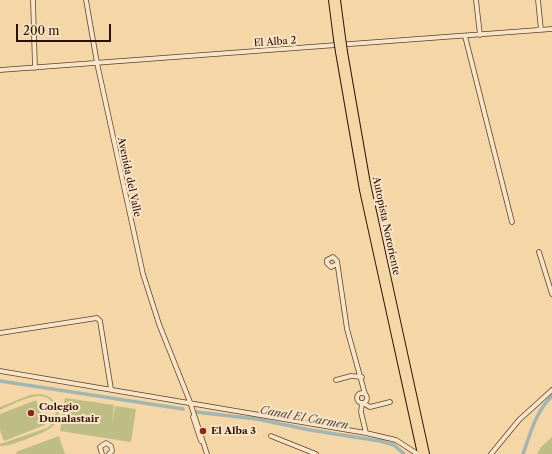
<!DOCTYPE html>
<html>
<head>
<meta charset="utf-8">
<style>
	body { margin:0 }
	#map { position:relative; width:552px; height:454px; overflow:hidden; background:#f4d6a7; font-family:"Libre Caslon Text",serif }
	canvas { display:block }
	.scale { position:absolute; left:16px; top:24px; width:95px; height:18px; box-sizing:border-box; border:2px solid #2a0f04; border-top:0; padding-left:5px; font-size:12px; line-height:14px; white-space:nowrap; color:#2a0f04; -webkit-text-stroke:3px #f8e4c6; paint-order:stroke }
</style>
</head>
<body>
<div id="map">
<canvas width="552" height="454"></canvas>
<div class="scale">200 m</div>
</div>
<script>
const ctx = document.querySelector('canvas').getContext('2d');
ctx.lineJoin = 'round';
function fillPath(path, color) { ctx.fillStyle = color; ctx.fill(path, 'evenodd'); }
function trace(path, color, width, dash) { ctx.strokeStyle = color; ctx.lineWidth = width; ctx.lineCap = dash ? 'butt' : 'round'; ctx.setLineDash(dash || []); ctx.stroke(path); }
function write(font, color, halo, rows, align = 'center') {
  ctx.font = font + ' "Libre Caslon Text",serif'; ctx.lineWidth = 4; ctx.setLineDash([]); ctx.textBaseline = 'middle'; ctx.strokeStyle = halo; ctx.fillStyle = color; for (const [text, x, y, turn = 0] of rows) {
    ctx.save(); ctx.translate(x, y); ctx.rotate((+turn || 0) * Math.PI / 180); ctx.textAlign = isNaN(turn) ? turn : align; if (halo) ctx.strokeText(text, 0, 0); ctx.fillText(text, 0, 0); ctx.restore();
  }
}
const green = new Path2D(`
	M40,394c8,1 14,5 17,12 8,21 -16,27 -30,33 -9,3 -17,7 -27,7v-2l47,-16c15,-8 10,-33 -9,-32 -12,1 -27,9 -38,14v-3l30,-12z
	M65,398l49,7 -2,20 3,-19 21,3 -5,33 -71,-11z
	M36,400l9,25 -41,16 -4,-11v-16z
	M59,436l6,18h-48l-1,-2z
	M552,437v17h-15l4,-7z`);
const canal = new Path2D(`
	M0,381l183,28
	M196,412l61,7 53,11 70,11 14,4 10,9
	M523,454c8,-22 12,-41 29,-58`);
const minor = new Path2D(`
	M33,0l2,68
	M86,0l11,63 46,211 16,50 31,78 17,52
	M476,0l4,35
	M538,0l3,30
	M465,36l47,186
	M0,70l552,-41
	M539,252l13,42
	M337,264l-6,3 -4,-4v-3l6,-3 4,4 10,68 18,65
	M0,333l97,-15 3,3 11,68
	M0,371l366,62 30,7 20,13
	M336,380l15,-4 11,1
	M357 398a5 5 0 1 1 10 0a5 5 0 1 1-10 0Z
	M362,403l-1,9 5,21
	M363,403l7,4 20,-5
	M193,417l8,24
	M271,436l45,18
	M102,454l-2,-7 6,-4 5,3 1,5 -3,3
	M491,454l28,-34 33,-30`);
const highway = new Path2D(`
	M332,0l5,39
	M337,0l5,38
	M339,52l24,138 58,264
	M344,52l23,132 59,270`);
const highwayBridge = new Path2D(`
	M342,38l2,14
	M337,39l2,13`);
const markers = [
	[31,413,4,"#8f2418"],
	[203,431,4,"#8f2418"]
];
const streetNames = [
	["El Alba 2",275,42,-4],
	["Avenida del Valle",129,177,78],
	["Autopista Nororiente",386,226,78]
];
const poiNames = [
	["Colegio",39,407],
	["Dunalastair",39,419],
	["El Alba 3",211,431]
];
const waterNames = [
	["Canal El Carmen",304,418,10]
];
fillPath(green, '#bebd85');
trace(canal, '#a1b6b3', 3.5);
trace(minor, '#5c412d', 5.5);
trace(highway, '#2a0f04', 8);
trace(minor, '#f8e4c6', 4);
trace(highway, '#f4d6a7', 6);
trace(highwayBridge, '#2a0f04', 8, []);
trace(highwayBridge, '#f4d6a7', 6);
for (const [x, y, r, color] of markers) { const dot = new Path2D(); dot.arc(x, y, r, 0, 2 * Math.PI); ctx.fillStyle = color; ctx.fill(dot); trace(dot, '#f8e4c6', 1.5); }
write('10px', '#2a0f04', '#f8e4c6', streetNames);
write('bold 10px', '#2a0f04', '#f8e4c6', poiNames, 'left');
write('italic 11px', '#544941', '#f8e4c6', waterNames);
</script>
</body>
</html>
